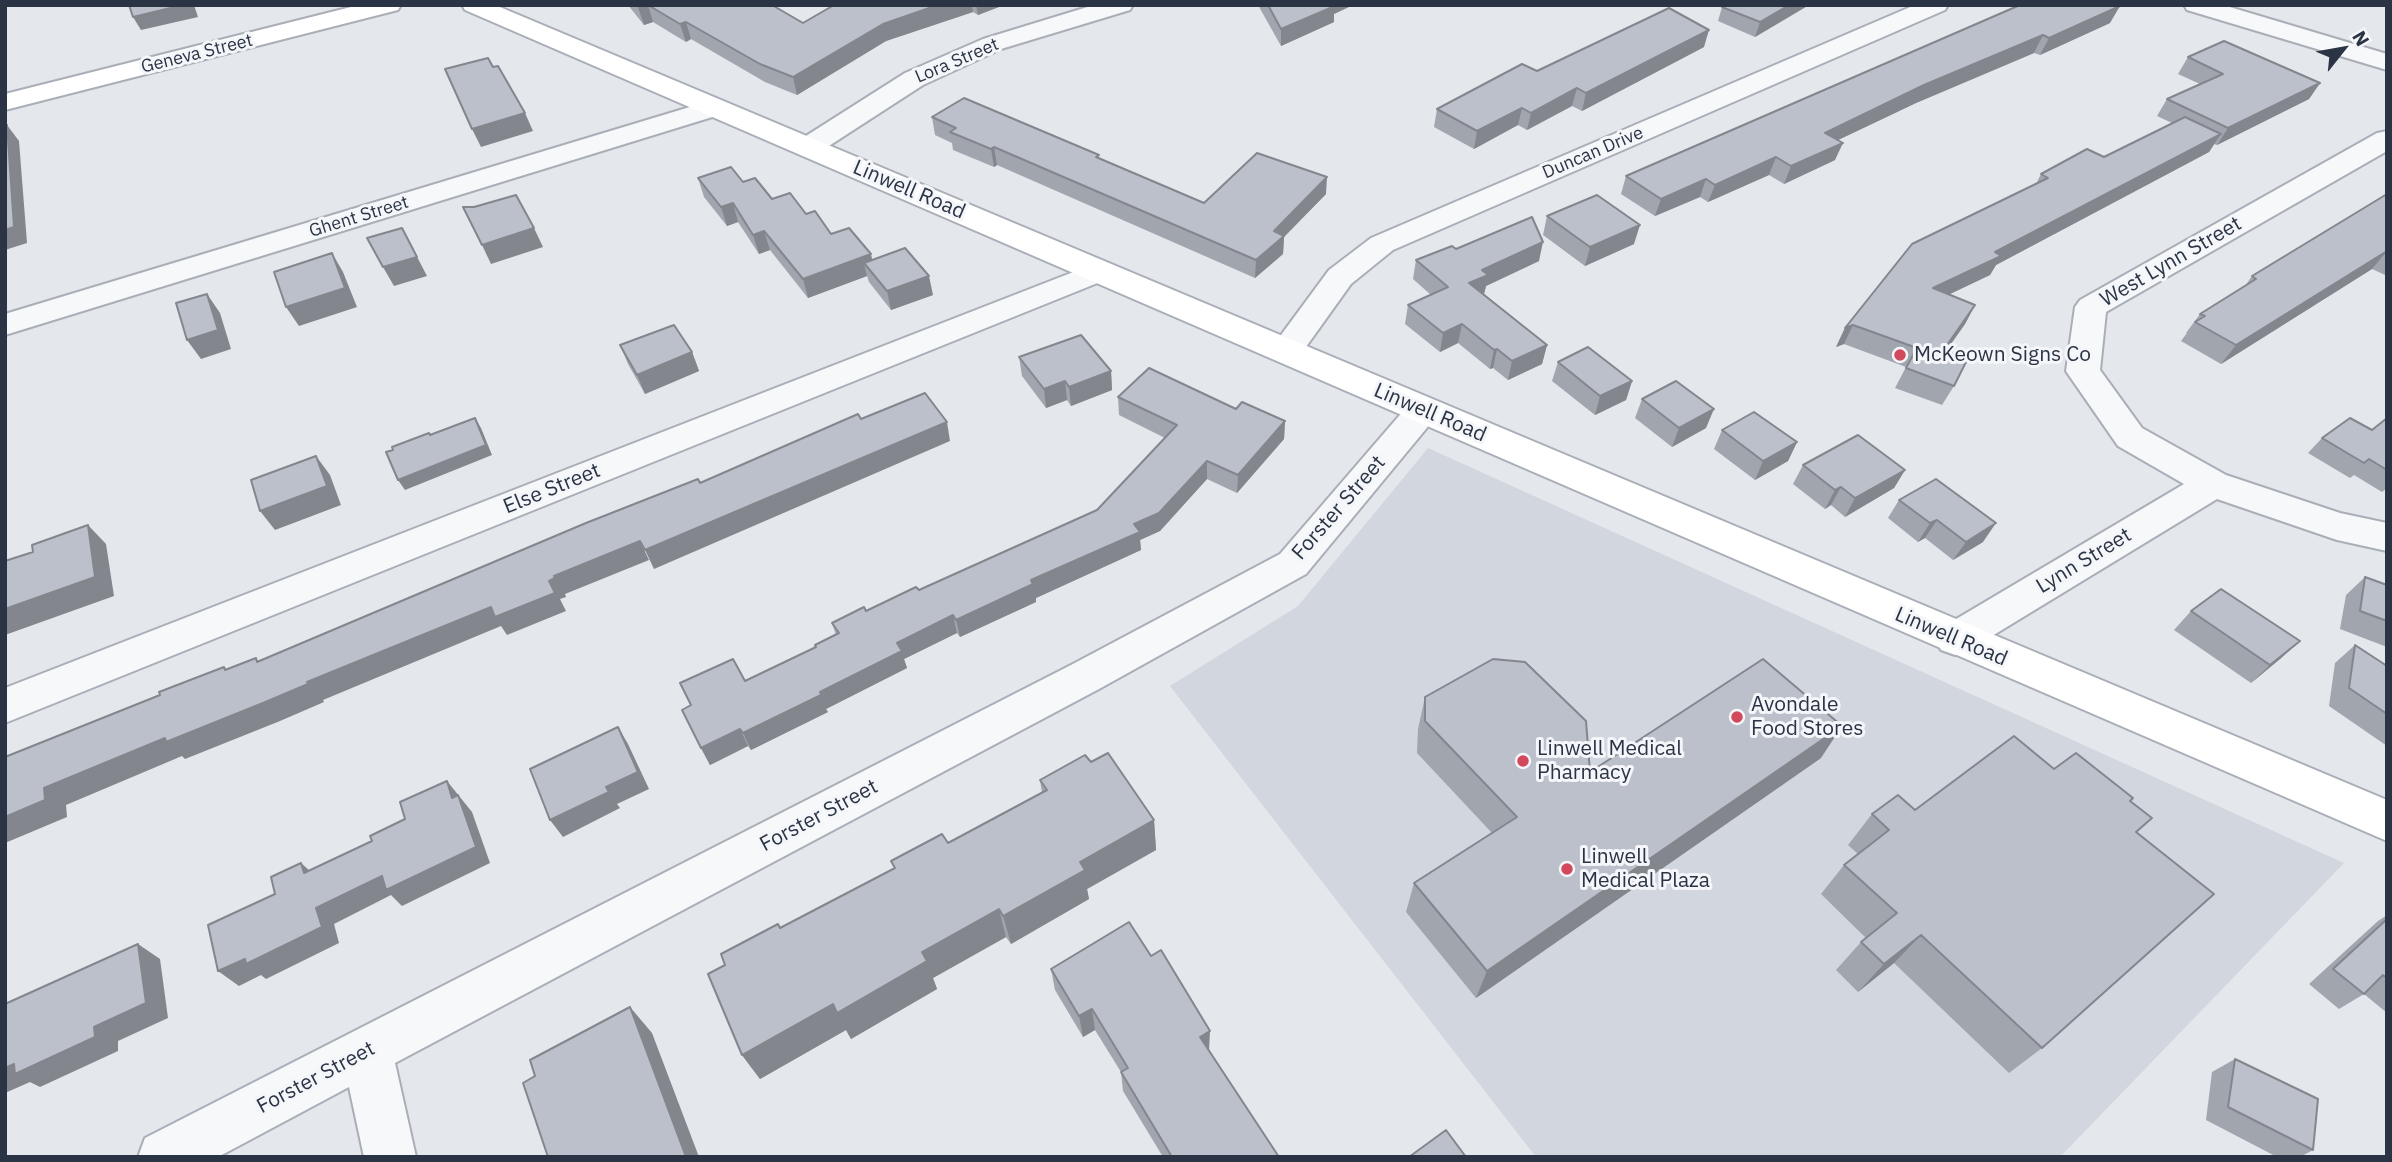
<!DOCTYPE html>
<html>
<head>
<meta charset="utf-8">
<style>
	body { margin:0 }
	#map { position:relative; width:2392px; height:1162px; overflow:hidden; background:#e4e7ec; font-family:"IBM Plex Sans",sans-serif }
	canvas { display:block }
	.frame { position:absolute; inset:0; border:7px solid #2b3445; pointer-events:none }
	.north { position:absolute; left:2308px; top:14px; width:70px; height:70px; -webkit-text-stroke:5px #f4f6f9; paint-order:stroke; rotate:59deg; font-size:19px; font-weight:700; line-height:28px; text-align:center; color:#2b3445 }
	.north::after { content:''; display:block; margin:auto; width:24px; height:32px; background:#2b3445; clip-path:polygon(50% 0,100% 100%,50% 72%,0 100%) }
</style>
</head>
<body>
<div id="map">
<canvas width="2392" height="1162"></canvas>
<div class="frame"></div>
<div class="north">N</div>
</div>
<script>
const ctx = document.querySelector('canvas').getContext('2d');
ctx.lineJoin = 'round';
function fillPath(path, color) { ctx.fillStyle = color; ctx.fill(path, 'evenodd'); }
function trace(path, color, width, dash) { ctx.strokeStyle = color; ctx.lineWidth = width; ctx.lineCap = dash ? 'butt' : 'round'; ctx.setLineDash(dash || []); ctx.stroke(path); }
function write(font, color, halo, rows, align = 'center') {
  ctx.font = font + ' "IBM Plex Sans",sans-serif'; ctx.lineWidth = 6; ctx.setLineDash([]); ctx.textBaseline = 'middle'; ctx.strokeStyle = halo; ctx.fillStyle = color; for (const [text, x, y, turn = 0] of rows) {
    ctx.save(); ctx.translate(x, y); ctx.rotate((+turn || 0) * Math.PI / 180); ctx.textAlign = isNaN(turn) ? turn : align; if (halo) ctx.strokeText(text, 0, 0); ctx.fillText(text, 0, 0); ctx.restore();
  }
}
const built = new Path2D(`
	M1428,448l916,415 -284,294h-524l-366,-471 128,-80z`);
const minor = new Path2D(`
	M1094,5h39l-3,5 -129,39 -78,36 -105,68 -10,2 -10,-2 -4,-6 4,-6 107,-68 78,-34z
	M1915,5h33l-3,5 -552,240 -42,34 -53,74 -12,3 -12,-3 -4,-8 59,-80 42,-32z
	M2184,5h39l164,49v16l-200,-60z
	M713,100l9,2 4,6 -4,6 -717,221v-21z
	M2387,131v20l-281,161 -6,58 42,58 84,47 114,38 47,10v28l-50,-11 -120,-41 -248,151 -14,5 -14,-5 -6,-11 6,-11 243,-144 -66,-38 -52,-75 9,-64 5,-7 297,-167z
	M1099,262l11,2 4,7 -4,7 -1105,445v-35z
	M1423,398l12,4 5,8 -5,8 -129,156 -207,115 -704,374 21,94h-52l-15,-70 -131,70h-80l7,-19 926,-473 209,-111 131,-152z`);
const secondary = new Path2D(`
	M359,5h42l-3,5 -393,100v-16z
	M462,5h33l1892,795v41l-1922,-831z`);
const wall = new Path2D(`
	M628,5h144l31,18 31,-18h170l-26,10 -5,-3 -87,29 -89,54 -32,-13 -74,-43 -5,3 -33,-20 -9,3z
	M1258,5h95l-19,9v8l-53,24z
	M1725,5h84l-54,32 -37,-16 4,-14z
	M2020,5l90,18 -70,32 -6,-2 -118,50 -78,37 -3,20 -51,24 -15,-9 -61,27 -8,-5 -45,19 -34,-22 5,-18z
	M1704,47l-122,64 -10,-5 -45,24 -9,-5 -44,24 -40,-22 3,-18 100,-38z
	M2188,57l132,26 -11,16 -92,46 -3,-1 -5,8 -213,113 -6,10 -41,19 26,11 -10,19 -16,22 5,40 -12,19 -47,-17 11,-21 -62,-23 -8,3 9,-19 191,-144 5,-10 63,-17 68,-34 -15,-7 10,-17 33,-15 -22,-10z
	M932,117l167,38v3l105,45 122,-9 -42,43 -1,17 -28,24 -258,-113 -3,2 -41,-17 -1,-7 -17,-8z
	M698,178l45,4 29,17 34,15 25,20 42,26 60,35 -42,15 -22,-28 -2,-6 -59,22 -38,-48 -11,4 -21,-32 -11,4 -23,-29z
	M2387,194v81h-2l-13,-6 -151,95 -40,-23 6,-8h-1l14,-19 45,-28 7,-10z
	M1547,216l87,28 -49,22 -42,-31z
	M1456,249l83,12 -53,25 -2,8 63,51 -5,19 -34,16 -15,-12 -3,1 -32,-26 -18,9 -35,-28 3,-19 23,-10 -18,-16 3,-19z
	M620,345l72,7 7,19 -54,23 -17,-30z
	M1019,357l92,14 1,19 -41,16 -4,-6 -21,8 -24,-32z
	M1558,362l74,19 -6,19 -31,15 -43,-34z
	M1118,397l118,12 49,12 -1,18 -47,54 -30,-14 -47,52 -20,9 1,10 -105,48v4l-76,35 -3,-4 -53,26 3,9 -81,41 2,3 -77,38 -3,-4 -38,19 -9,-17 44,-67 71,-34 20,-12 -4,-12 34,-12 53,-21 178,-80 68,-72 -46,-23z
	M1642,399l64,29 -34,19 -37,-29z
	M2387,418v70l-5,4 -28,-17 -4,3 -42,-25 14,-15 50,-8z
	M1722,430l75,12 -9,19 -33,19 -41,-31z
	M1803,465l102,5 -11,18 -49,29 -14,-12 -6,4 -32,-25z
	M1899,500l84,42 -30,18 -28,-22 -7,4 -30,-24z
	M2365,577l22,8v62l-47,-18 6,-34z
	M2191,611l109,30 -20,18 -29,24 -77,-53z
	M2355,645l32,21v80l-58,-40 6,-43z
	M1425,697l165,75 231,-14 -345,240 -70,-86 8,-29 78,-50 -75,-80 1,-24z
	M1091,762l63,58 2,30 -69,39 2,10 -78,45 -5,-7 -73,41 4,11 -86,50 -5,-9 -86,49 -18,-24 -17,-90 55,-37 114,-60 -3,-7 57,-18 94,-50 -2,-13z
	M2054,769l76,32 22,17 -16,14 -94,216 -33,25 -115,-110 -36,29 -22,-22 25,-28 5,-4 -45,-44 23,-29 14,-11 -10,-9 24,-31 43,-4z
	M2387,915v98l-23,-19 -25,15 -30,-25 69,-63z
	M1051,969l158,82 70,106h-116l-40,-66 -2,-19 -26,-42 -12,7 -28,-47z
	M2235,1059l78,91 -13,7h-23l-71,-37 6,-48z`);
const shadedWall = new Path2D(`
	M183,5h11l4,12 -57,13 -8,-13z
	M645,5h3l5,17 -9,3 -6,-18z
	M938,5h34l1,7 -87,29 -89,54 -4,-18 90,-53z
	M976,5h28l-26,10z
	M1327,5h26l-19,9v8l-53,24v-17z
	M1789,5h20l-54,32 5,-15z
	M2120,6l-10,17 -70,32 9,-17z
	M686,22l5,17 -5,3 -6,-18z
	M1709,30l-5,17 -122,64 4,-18z
	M2043,35l-9,18 -118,50 -99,47 8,-17 99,-48z
	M2320,83l-11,16 -92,46 11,-17z
	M1577,88l-5,18 -45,24 4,-17z
	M1522,108l-4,17 -44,24 3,-18z
	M525,113l8,18 -52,16 -9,-18z
	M7,125l12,16 8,102 -22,7z
	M2221,134l-12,18 -213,113 -6,10 -67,32 10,-19 62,-36z
	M1843,143l-8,17 -51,24 7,-18z
	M994,147l3,18 -3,2 -3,-18z
	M1776,157l-7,18 -61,27 7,-17z
	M1327,177l-1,17 -42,43 -1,17 -28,24 1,-18 18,-29z
	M1706,179l-6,18 -45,19 6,-17z
	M733,203l5,19 -11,4 -6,-19z
	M1640,225l-6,19 -49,22 5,-19z
	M402,228l25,48 -33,10 -11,-19z
	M534,228l9,19 -52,17 -9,-19z
	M764,231l6,19 -11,4 -6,-19z
	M1543,242l-4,19 -53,25 -2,8 -15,-11 13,-13z
	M2387,251l-15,18 -151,95 15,-19z
	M332,253l11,19 14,35 -58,19 -13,-19z
	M871,254l4,19 -11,-10 3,13 -59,22 -5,-19z
	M929,276l4,19 -42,15 -4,-19z
	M207,294l13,19 11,36 -30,10 -14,-19z
	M1975,305l-10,19 -28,40 10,-19z
	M1462,324l-4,19 -18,9 3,-19z
	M1853,325l-9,19 -8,3 9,-19z
	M1547,345l-5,19 -34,16 4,-19z
	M1497,349l-4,19 -3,1 4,-19z
	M692,352l7,19 -54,23 -8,-19z
	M1111,371l1,19 -41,16 -2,-19z
	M1065,381l2,19 -21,8 -2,-19z
	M1632,381l-6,19 -31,15 5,-19z
	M1714,409l-8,19 -34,19 7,-19z
	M475,418l6,10 11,27 -87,35 -7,-10z
	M1285,421l-1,18 -47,54 1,-18z
	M947,422l3,19 -296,128 -9,-19z
	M1797,442l-9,19 -33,19 8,-19z
	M316,456l14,19 11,30 -66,25 -15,-19z
	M1207,461v18l-47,52 -20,9 1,10 -105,48v4l-76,35 -4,-17 75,-40 103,-56z
	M1905,470l-11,18 -49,29 10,-19z
	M1841,487l-10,18 -6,4 10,-19z
	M1937,520l-12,18 -7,4 12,-19z
	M1996,523l-13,19 -30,18 13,-18z
	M88,525l18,19 8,52 -109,39v-26z
	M640,541l9,19 -84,34 1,3 -6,2 6,12 -59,24 -6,-9 -178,74 1,2 -44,19 -95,38 -3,-3 -116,49 1,12 -62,26v-26l39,-29 121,-50 142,-56 242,-101 5,-5z
	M953,615l4,18 -53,26 3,9 -81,41 2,3 -77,38 -8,-17 77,-41 77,-49z
	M2300,641l-20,18 -29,24 19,-18z
	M1842,726l-21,32 -345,240 11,-27z
	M618,727l10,17 21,45 -32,15 3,4 -57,29 -13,-17 56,-33z
	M740,729l8,17 -38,19 -9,-17z
	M447,781l25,31 18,51 -88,43 -11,-11 -57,29 5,19 -73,36 -5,-4 -22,11 -21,-15 98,-63 136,-110z
	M1154,820l2,30 -69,39 2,10 -78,45 -8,-28 77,-54z
	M301,863l18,16 -15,-6z
	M999,909l7,28 -73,41 4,11 -86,50 -5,-9 -86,49 -18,-24z
	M1921,935l-27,28 -36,29 26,-28z
	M138,944l22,15 8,59 -50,23v10l-78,36 -10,-5 -25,11v-25l89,-41z
	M630,1007l22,26 47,124h-13z
	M1092,1009l3,21 -12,7 -4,-21z
	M1210,1031l-1,20 -9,-14z`);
const building = new Path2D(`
	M129,5h54l-50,12z
	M648,5h124l31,18 31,-18h104l-55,19 -90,53 -33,-13 -74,-42 -6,2z
	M1268,5h66l1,1 -54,23z
	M1725,5h64l-29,17 -38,-15z
	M2020,5h98l2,1 -71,32 -6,-3 -119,50 -99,48 18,10 -52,23 -15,-9 -61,28 -9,-6 -45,20 -35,-23z
	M1669,8l40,22 -123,63 -9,-5 -46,25 -9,-5 -45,23 -40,-22 85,-45 15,7z
	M2224,41l96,42 -92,45 -61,-29 56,-25 -35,-17z
	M488,58l5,9 5,-1 27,47 -53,16 -27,-60z
	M964,98l135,57 -3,2 108,46 53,-50 70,24 -53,54 10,5 -28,24 -262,-113 -3,2 -41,-17 6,-4 -24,-11z
	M2185,117l36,17 -226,118 6,4 -68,32 42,17 -28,40 23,9 -16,32 -48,-18 11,-20 -64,-23 -8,3 67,-84 136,-66 -7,-4 46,-25 17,8z
	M7,125l7,102 -9,3v-104z
	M731,167l12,15 12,-4 17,21 18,-6 16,21 9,-3 16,23 18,-6 22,26 -68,25 -39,-48 -11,4 -20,-32 -12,4 -23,-29z
	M2387,194v57l-151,94 -41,-23 10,-6 -5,-2 56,-35 -4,-3z
	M516,195l18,33 -52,17 -19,-38h11z
	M1597,195l43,30 -50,22 -43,-31z
	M1532,217l11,25 -61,28 6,5 -19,8 78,62 -35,16 -15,-12 -3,1 -32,-26 -19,9 -35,-28 40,-18 -32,-27 36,-14 4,3z
	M402,228l15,29 -34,10 -16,-29z
	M905,248l24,28 -42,15 -23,-28z
	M332,253l13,35 -59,19 -12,-35z
	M207,294l11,36 -31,10 -11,-37z
	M674,325l18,27 -55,23 -17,-30z
	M1081,335l30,36 -42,16 -4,-6 -21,8 -25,-32z
	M1588,347l44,34 -32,15 -42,-34z
	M1149,368l87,41 6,-7 43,19 -47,54 -31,-14 -48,52 -25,11 6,8 -109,48 2,4 -77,36 -3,-5 -56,28 5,8 -82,41 1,3 -78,38 -3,-4 -39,19 -19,-38 9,-5 -11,-22 53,-24 12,22 71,-34 -1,-2 24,-12 -7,-10 32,-16 2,4 50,-24 3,3 178,-80 80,-85 -59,-28z
	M1676,381l38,28 -35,19 -37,-29z
	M925,393l22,29 -302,128 -5,-9 -86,35 1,2 -6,3 6,12 -60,24 -4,-10 -184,75 1,2 -45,19 -97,39 -1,-4 -121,50 1,12 -40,17v-60l155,-62 -1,-3 65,-25 1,3 31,-12 1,4 329,-139 112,-44 2,4 158,-69 3,5z
	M1754,412l43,30 -34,19 -41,-31z
	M475,418l11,27 -88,35 -12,-28 7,-2 -1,-3 37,-14 1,2z
	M2350,418l22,12 15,-12v52l-18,-11 -5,4 -42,-25z
	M1858,435l47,35 -50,28 -14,-11 -6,3 -32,-25z
	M316,456l11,30 -67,25 -9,-31z
	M1936,479l60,44 -30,19 -29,-22 -7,3 -31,-23z
	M88,525l7,52 -90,32v-48l28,-9 -1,-7z
	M2365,577l22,8v36l-27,-10z
	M2221,589l79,52 -30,24 -79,-54z
	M2355,645l32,21v48l-38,-26z
	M1493,659l32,3 61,59 4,51 173,-113 79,67 -355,245 -73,-88 103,-66 -92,-96v-24z
	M618,727l20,45 -32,15 3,5 -59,28 -20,-51z
	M2014,736l40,33 22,-16 57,45 -3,3 22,17 -16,14 78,62 -172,154 -121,-113 -37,29 -23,-22 36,-29 -53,-48 45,-35 -17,-16 26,-19 17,15z
	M1108,753l46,67 -74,42 5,8 -82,46 -4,-7 -77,43 5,9 -90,52 -4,-9 -91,51 -34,-81 17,-9 -4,-11 57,-30 2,4 115,-60 -4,-7 51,-27 6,9 99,-53 -7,-10 45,-25 6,7z
	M447,781l5,17 6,-3 18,52 -90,43 -4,-14 -66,32 6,19 -76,37 -1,-5 -27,12 -10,-46 67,-31 -4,-17 30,-14 3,10 68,-32 -2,-5 35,-17 -5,-17z
	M2387,919v59l-4,-3 -19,19 -31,-25z
	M1129,922l22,34 10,-6 49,81 -10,6 79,120h-107l-51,-85 7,-4 -36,-59 -13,7 -28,-47z
	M138,944l8,59 -52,24 1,10 -80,37 -1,-10 -9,4v-64z
	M630,1007l56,150h-138l-25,-74 12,-7 -5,-16z
	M2235,1059l83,40 -5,51 -85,-43z
	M1446,1130l20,27h-57z`);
const markers = [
	[1900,355,7,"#d1495b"],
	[1737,717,7,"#d1495b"],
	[1523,761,7,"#d1495b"],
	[1567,869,7,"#d1495b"]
];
const farStreetnames = [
	["Geneva Street",197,54,-14],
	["Lora Street",957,61,-23],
	["Duncan Drive",1593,153,-23],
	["Ghent Street",359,217,-17]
];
const streetNames = [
	["Linwell Road",909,190,23],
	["West Lynn Street",2171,262,-30],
	["Linwell Road",1430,413,23],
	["Else Street",552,489,-22],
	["Forster Street",1339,508,-49],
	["Lynn Street",2084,561,-31],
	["Linwell Road",1951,637,23],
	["Forster Street",819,816,-28],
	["Forster Street",316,1078,-28]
];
const poiNames = [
	["McKeown Signs Co",1914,355],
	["Avondale",1751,705],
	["Food Stores",1751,729],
	["Linwell Medical",1537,749],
	["Pharmacy",1537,773],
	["Linwell",1581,857],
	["Medical Plaza",1581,881]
];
fillPath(built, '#d2d6de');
trace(minor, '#a9aeb7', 4);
trace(secondary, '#a9aeb7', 4);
fillPath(minor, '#f7f8fa');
fillPath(secondary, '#fff');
fillPath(wall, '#a1a5ae');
fillPath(shadedWall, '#83868d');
fillPath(building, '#bbc0ca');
trace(building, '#83868d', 2);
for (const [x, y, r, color] of markers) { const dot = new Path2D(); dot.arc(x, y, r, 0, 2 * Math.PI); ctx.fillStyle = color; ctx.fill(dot); trace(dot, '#f4f6f9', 2.5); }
write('18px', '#2b3445', '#f4f6f9', farStreetnames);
write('21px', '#2b3445', '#f4f6f9', streetNames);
write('21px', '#2b3445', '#f4f6f9', poiNames, 'left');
</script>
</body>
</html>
